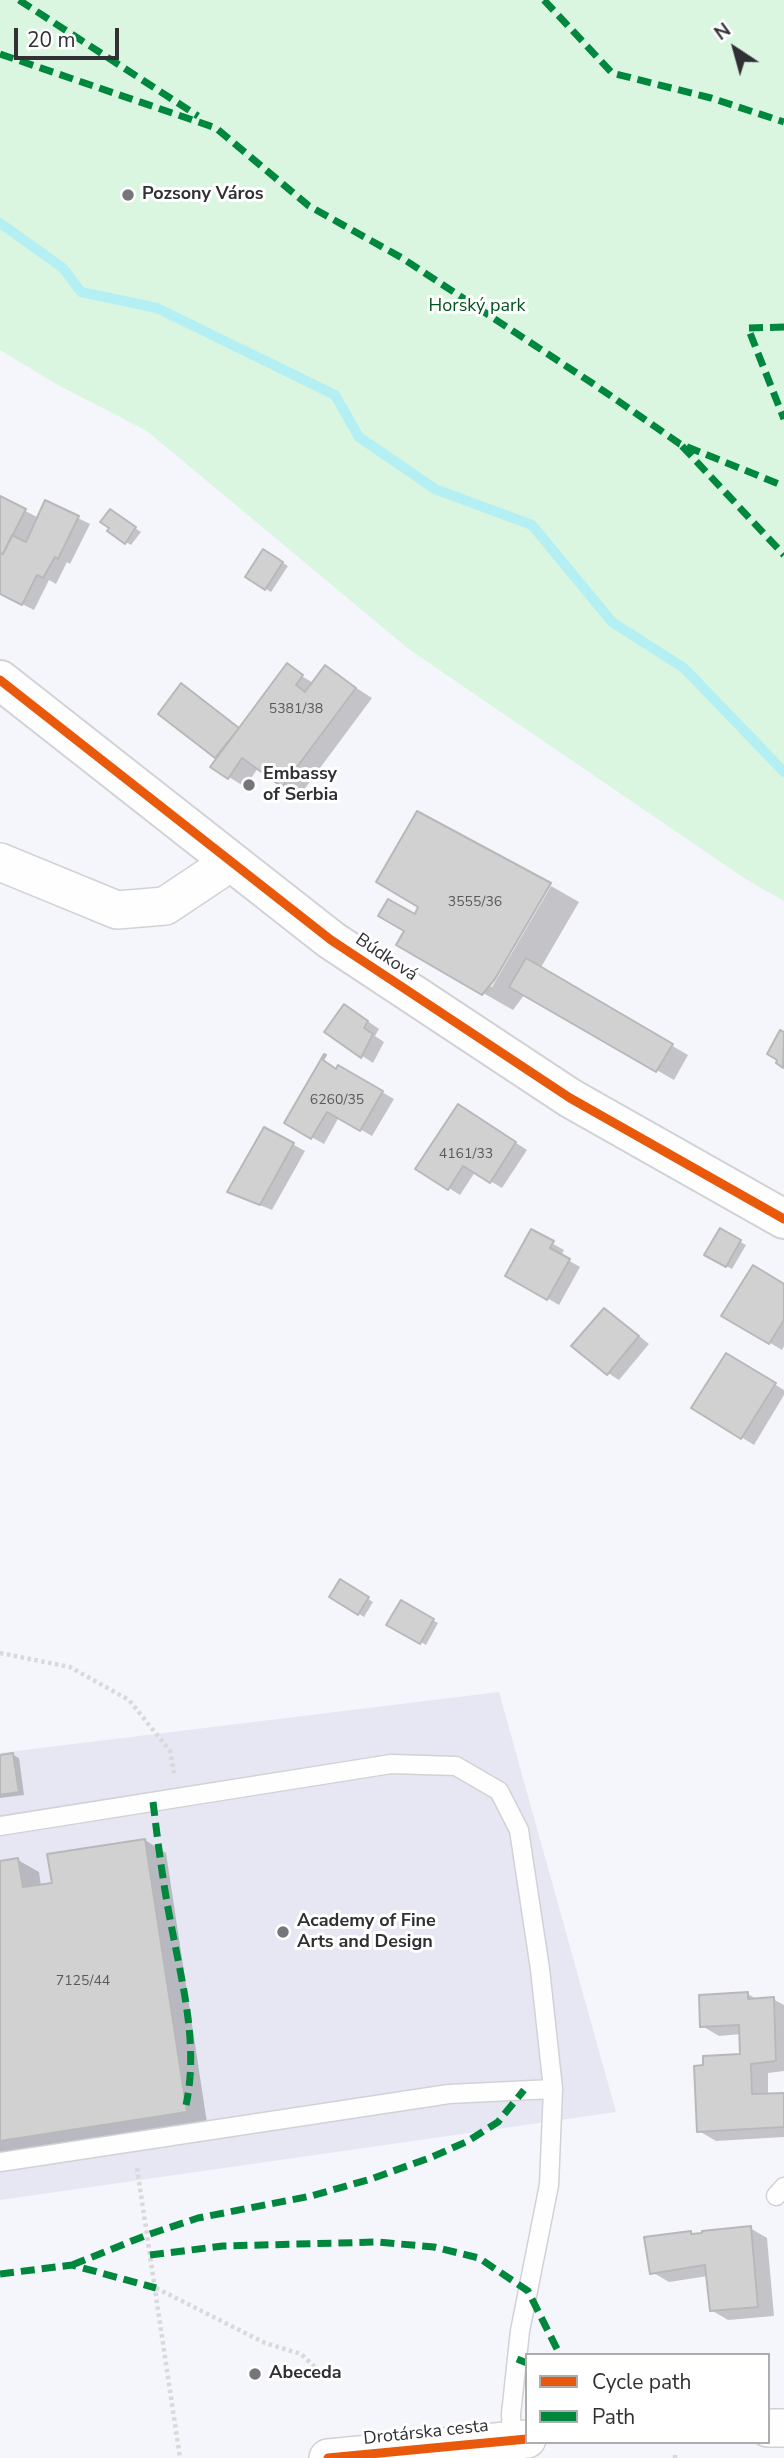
<!DOCTYPE html>
<html>
<head>
<meta charset="utf-8">
<style>
	body { margin:0 }
	#map { position:relative; width:784px; height:2458px; overflow:hidden; background:#f5f6fb; font-family:"Nunito Sans",sans-serif }
	canvas { display:block }
	.legend { position:absolute; left:525px; top:2353px; width:245px; height:91px; box-sizing:border-box; background:#fff; border:2px solid #adadae; margin:0; padding:9px 12px; list-style:none; font-size:21px; color:#313135 }
	.legend li { display:flex; align-items:center; gap:14px; height:35px }
	.legend b { width:35px; border:2px solid #adadae }
	.north { position:absolute; left:700px; top:14px; width:70px; height:70px; -webkit-text-stroke:5px #fff; paint-order:stroke; rotate:324deg; font-size:19px; font-weight:700; line-height:28px; text-align:center; color:#313135 }
	.north::after { content:''; display:block; margin:auto; width:24px; height:32px; background:#313135; clip-path:polygon(50% 0,100% 100%,50% 72%,0 100%) }
	.scale { position:absolute; left:14px; top:28px; width:105px; height:32px; box-sizing:border-box; border:4px solid #313135; border-top:0; padding-left:9px; font-size:21px; line-height:24px; white-space:nowrap; color:#313135; -webkit-text-stroke:5px #fff; paint-order:stroke }
</style>
</head>
<body>
<div id="map">
<canvas width="784" height="2458"></canvas>
<ul class="legend">
<li><b style="height:9px;background:#e8590c"></b>Cycle path</li>
<li><b style="height:9px;background:#00873e"></b>Path</li>
</ul>
<div class="north">N</div>
<div class="scale">20 m</div>
</div>
<script>
const ctx = document.querySelector('canvas').getContext('2d');
ctx.lineJoin = 'round';
function fillPath(path, color) { ctx.fillStyle = color; ctx.fill(path, 'evenodd'); }
function trace(path, color, width, dash) { ctx.strokeStyle = color; ctx.lineWidth = width; ctx.lineCap = dash ? 'butt' : 'round'; ctx.setLineDash(dash || []); ctx.stroke(path); }
function write(font, color, halo, rows, align = 'center') {
  ctx.font = font + ' "Nunito Sans",sans-serif'; ctx.lineWidth = 6; ctx.setLineDash([]); ctx.textBaseline = 'middle'; ctx.strokeStyle = halo; ctx.fillStyle = color; for (const [text, x, y, turn = 0] of rows) {
    ctx.save(); ctx.translate(x, y); ctx.rotate((+turn || 0) * Math.PI / 180); ctx.textAlign = isNaN(turn) ? turn : align; if (halo) ctx.strokeText(text, 0, 0); ctx.fillText(text, 0, 0); ctx.restore();
  }
}
const built = new Path2D(`
	M499,1692l117,420 -616,88v-447z`);
const green = new Path2D(`
	M0,0h784v901l-37,-21 -337,-230 -263,-219 -91,-47 -56,-34z`);
const shadow = new Path2D(`
	M0,498l39,20h39l12,6 -20,40 -3,-2 -11,22 -7,-4 -15,30 -34,-17z
	M115,515l26,17 -10,13 -5,-3z
	M264,551l24,15 -17,26 -23,-15z
	M325,668l47,30 -72,97 -42,-27 -13,19 -16,-10 -13,-20 -34,-71 58,43 55,-57 20,12z
	M417,813l72,173 3,1 59,-101 28,16 -39,67 148,86 -14,25 -149,-86 -12,16 -114,-65 21,-39z
	M356,1013l23,16 -4,7 9,6 -11,21 -47,-31z
	M339,1067l55,32 -22,37 -33,-19 -15,27 -38,-21z
	M470,1113l57,37 -25,38 -27,-16 -15,23 -11,-7z
	M265,1129l40,22 -33,59 -43,-18z
	M720,1231l26,14 -14,24 -26,-14z
	M532,1232l32,18 -3,6 19,11 -21,38 -51,-30z
	M784,1285v61l-2,4 -58,-35z
	M605,1310l11,7 33,27 -30,36 -11,-7z
	M727,1355l57,35v5l-30,50 -60,-37z
	M340,1581l33,21 -9,15 -33,-21z
	M401,1602l37,21 -12,22 -37,-21z
	M13,1755l6,3 5,37 -24,3v-41z
	M145,1840l21,13 41,270 -207,32v-292l18,-3 21,12 2,14 13,-2z
	M748,1994l10,6 15,-1 11,6v66l-16,2v22h16v42l-68,4 -17,-10 43,-76 -1,-21 -22,2 -17,-10z
	M750,2228l17,10 7,78 -46,4 -17,-10 -3,-34 -39,6 -17,-10 39,-39 4,2z`);
const stream = new Path2D(`
	M0,223l63,45 18,24 76,16 178,87 24,42 76,52 97,36 80,97 72,46 100,104`);
const building = new Path2D(`
	M0,496l26,13 -23,45 -3,-1z
	M45,500l34,16 -21,43 -3,-2 -12,21 -6,-3 -15,30 -22,-11v-41l3,1 9,-19 14,7z
	M110,509l26,18 -11,17 -18,-13 2,-3 -9,-6z
	M263,549l20,13 -18,28 -20,-13z
	M287,663l16,12 -7,10 9,7 20,-27 31,23 -74,99 -40,-29 -14,21 -18,-12z
	M181,683l58,45 -24,30 -57,-44z
	M417,811l134,72 -56,96 -13,16 -86,-50 8,-14 -26,-15 10,-17 27,15 3,-7 -42,-25z
	M526,958l147,86 -17,28 -147,-85z
	M344,1004l24,17 -4,7 9,6 -12,24 -37,-26z
	M780,1030l4,2 -1,36 -7,-5 1,-3 -10,-6z
	M324,1054l2,1 -3,5 13,9 2,-4 45,26 -23,40 -33,-19 -16,27 -27,-16z
	M458,1104l58,38 -26,41 -27,-17 -15,24 -33,-21z
	M264,1127l30,16 -34,62 -33,-13z
	M720,1228l21,12 -15,27 -22,-12z
	M531,1229l23,12 -4,7 20,11 -23,41 -42,-24z
	M753,1265l31,19v36l-15,24 -48,-28z
	M604,1308l35,28 -32,39 -36,-29z
	M726,1353l50,30 -35,56 -50,-31z
	M340,1579l29,18 -11,18 -29,-18z
	M401,1600l33,19 -14,25 -34,-19z
	M13,1753l6,39 -19,3v-40z
	M145,1839l42,273 -187,29v-280l18,-3 5,29 29,-4 -5,-29z
	M748,1992v7l26,-2 2,64 -25,3 1,30 32,-1v34l-87,5 -3,-66 9,-1v-9l37,-2 -1,-29 -39,2 -1,-32z
	M751,2226l7,81 -48,4 -5,-46 -55,9 -6,-37 47,-6v3l11,-1v-2z`);
const path = new Path2D(`
	M0,1653l70,14 59,33 41,51 4,22
	M137,2168l43,290
	M156,2288l109,55 36,11 14,13
	M675,2458v-3`);
const lane = new Path2D(`
	M0,1826l391,-62 65,2 43,25 20,39 21,139 13,120 -4,96 -29,146 -9,83 1,26
	M0,2162l449,-68 104,-5
	M776,2196l8,-9`);
const street = new Path2D(`
	M0,862l117,48 48,-4 66,-44
	M768,2428h16
	M328,2458l199,-19`);
const secondary = new Path2D(`
	M0,680l331,260 239,158 214,121`);
const quiet = new Path2D(`
	M19,0l179,116
	M544,0l68,73 99,25 73,24
	M0,54l216,74 93,78 93,52 193,127 85,59 104,42
	M784,327l-36,1 36,91
	M682,446l102,109
	M153,1802c5,41 10,82 18,122 11,59 28,121 15,181
	M150,2255l73,-9 154,-4 57,5 45,11 49,33 32,64
	M72,2265l75,-30 51,-17 113,-22 60,-17 61,-22 36,-16 30,-19 26,-32
	M0,2274l72,-9 84,23
	M517,2359l10,4`);
const cycleway = new Path2D(`
	M0,680l331,260 239,158 214,121
	M328,2458l199,-19`);
const markers = [
	[128,195,7,"#76767a"],
	[249,785,7,"#76767a"],
	[283,1932,7,"#76767a"],
	[255,2374,7,"#76767a"]
];
const numberNames = [
	["5381/38",296,710],
	["3555/36",475,903],
	["6260/35",337,1101],
	["4161/33",466,1155],
	["7125/44",83,1982]
];
const poiNames = [
	["Pozsony Város",142,195],
	["Embassy",263,775],
	["of Serbia",263,796],
	["Academy of Fine",297,1922],
	["Arts and Design",297,1943],
	["Abeceda",269,2374]
];
const parkNames = [
	["Horský park",477,307]
];
const streetNames = [
	["Búdková",386,958,34],
	["Drotárska cesta",426,2433,-6]
];
fillPath(built, '#e6e7f2');
fillPath(green, '#daf5e0');
fillPath(shadow, '#0003');
trace(stream, '#b4f0f3', 10);
fillPath(building, '#d2d1d2');
trace(building, '#b9b8b9', 2);
trace(lane, '#d2d2d6', 21);
trace(street, '#d2d2d6', 40);
trace(secondary, '#d2d2d6', 42);
trace(path, '#d9d9da', 4.5, [3.5, 3.5]);
trace(lane, '#fefefe', 18);
trace(street, '#fefefe', 37);
trace(secondary, '#fefefe', 38);
trace(quiet, '#00873e', 7, [14, 7]);
trace(cycleway, '#e8590c', 9);
for (const [x, y, r, color] of markers) { const dot = new Path2D(); dot.arc(x, y, r, 0, 2 * Math.PI); ctx.fillStyle = color; ctx.fill(dot); trace(dot, '#fff', 2.5); }
write('14px', '#59595c', null, numberNames);
write('bold 18px', '#313135', '#fff', poiNames, 'left');
write('18px', '#00541e', '#fff', parkNames);
write('18px', '#313135', '#fff', streetNames);
</script>
</body>
</html>
